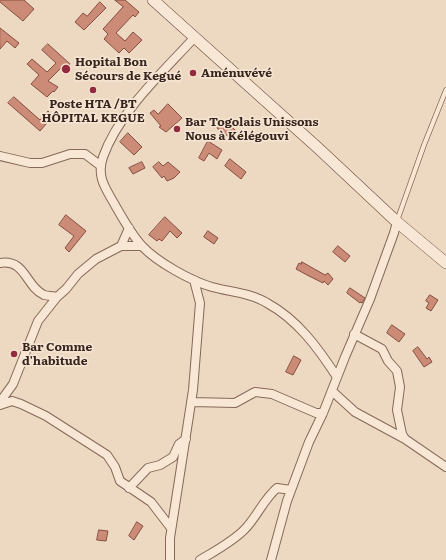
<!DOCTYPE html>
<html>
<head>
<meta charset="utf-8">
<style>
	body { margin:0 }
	canvas { display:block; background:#edd8c1 }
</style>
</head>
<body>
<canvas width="446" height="560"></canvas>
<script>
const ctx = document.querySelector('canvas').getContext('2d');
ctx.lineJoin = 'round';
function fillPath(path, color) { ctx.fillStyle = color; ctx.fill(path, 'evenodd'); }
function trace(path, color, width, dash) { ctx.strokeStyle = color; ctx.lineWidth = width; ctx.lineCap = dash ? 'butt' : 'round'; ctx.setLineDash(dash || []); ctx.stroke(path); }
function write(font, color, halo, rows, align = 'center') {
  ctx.font = font + ' Literata,serif'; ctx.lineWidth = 3.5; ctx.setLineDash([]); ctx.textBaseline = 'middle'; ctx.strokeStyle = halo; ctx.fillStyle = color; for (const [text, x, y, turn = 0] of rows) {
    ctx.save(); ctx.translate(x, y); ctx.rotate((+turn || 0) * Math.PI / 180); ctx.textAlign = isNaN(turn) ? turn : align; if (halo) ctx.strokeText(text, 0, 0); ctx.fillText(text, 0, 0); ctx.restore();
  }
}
const building = new Path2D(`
	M0,0h24l10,9 -11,12 -23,-19z
	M115,0h10l14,12 -4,5 -2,-2 -17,18 9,8 8,-9 9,8 -13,13 -5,-5 -5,5 -15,-14 4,-5 -5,-5 20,-22z
	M100,2l6,6 -22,22 -9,-8 8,-9 4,3z
	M0,28l19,15 -4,5 -8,-7 -7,8z
	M48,44l22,20 -6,6 -2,-3 -14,14 10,6 -4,5 -1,-1 -6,6 -16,-13 8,-9 -12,-11 5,-5 15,13 9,-9 -14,-13z
	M14,97l26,23 8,-9 5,5 -13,15 -32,-28z
	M168,104l14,14 -16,14 -7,-5 2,-1 -11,-13 4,-3 4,4z
	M221,124l4,3 4,-3 7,7 -7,6 -12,-9z
	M128,133l14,14 -8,8 -14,-13z
	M208,141l14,9 -5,9 -8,-6 -5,8 -5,-3z
	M230,159l16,13 -5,7 -16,-13z
	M142,162l3,6 -12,6 -4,-6z
	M159,162l4,4 5,-4 12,10 -6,6 -7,3 -3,-5 -2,2 -9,-11z
	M66,215l20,16 -17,21 -4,-4 9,-12 -15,-11z
	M165,217l17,16 -5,5 -7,-7 -8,10 -3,-2 -2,2 -8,-6z
	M208,231l10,7 -4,6 -10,-7z
	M338,246l12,10 -5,6 -12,-10z
	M302,262l23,13 3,-2 5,6 -5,6 -4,-4 -1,2 -16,-8 -11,-6 3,-6 2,1z
	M350,288l15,10 -3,5 -2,-1v1l-13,-10z
	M430,295l8,5 -7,11 -5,-3 3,-5 -3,-2z
	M392,325l13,9 -6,8 -12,-9z
	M418,347l9,12 2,-2 3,5 -8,5 -11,-16z
	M294,356l7,4 -8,15 -7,-3z
	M137,522l6,4 -9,14 -5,-4z
	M99,530l9,1 -2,10 -9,-1z`);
const lane = new Path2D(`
	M397,221l27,-76 22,-55`);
const street = new Path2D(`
	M194,38c-32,35 -75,74 -91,119 -7,20 3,32 12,48 8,14 16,29 27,41 15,16 49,35 70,41 18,5 39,6 55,16 31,17 51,45 70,74
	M0,156l30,7h12l28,-9h15l16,12
	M121,246l8,-18
	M0,263c26,-4 25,23 44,32 4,1 9,1 13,2l9,-8 12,-15 18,-15 25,-13h21
	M354,334l28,15 6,12 9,10 3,16 -3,23 5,24 3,5
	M332,391l23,21 50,27 41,28
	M0,402l13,-18 25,-63 19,-24
	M192,402l43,1 20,-11 17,2 44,19h7
	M0,405l12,-4 9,3 25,12 61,39 8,12 5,14 31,21 20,26
	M129,488l19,-20 12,-3 13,-8 6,-13 7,-5
	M170,560v-22l23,-148 7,-87 -6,-23
	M200,560c15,-9 32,-18 44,-30 13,-13 19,-30 33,-42l14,2
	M271,560l16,-59 22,-59 14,-29 22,-56 25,-58 24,-66 3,-11`);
const secondary = new Path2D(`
	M153,0l165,148 79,74 49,41`);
const markers = [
	[66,69,5,"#942a3e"],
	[193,73,4,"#942a3e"],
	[93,90,4,"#942a3e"],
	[177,129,4,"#942a3e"],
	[14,354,4,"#942a3e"]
];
const poiNames = [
	["Hopital Bon",75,62],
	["Sécours de Kegué",75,76],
	["Aménuvévé",201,73],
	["Poste HTA /BT",93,104,"center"],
	["HÔPITAL KEGUE",93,118,"center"],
	["Bar Togolais Unissons",185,122],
	["Nous à Kélégouvi",185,136],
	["Bar Comme",22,347],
	["d'habitude",22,361]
];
fillPath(building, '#cb8b77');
trace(building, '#854e3f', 1);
trace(lane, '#866959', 5.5);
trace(street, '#866959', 10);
trace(secondary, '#684a3c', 12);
trace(lane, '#f8e7d4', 4);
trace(street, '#f8e7d4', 8);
trace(secondary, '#f8e7d4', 11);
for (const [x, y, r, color] of markers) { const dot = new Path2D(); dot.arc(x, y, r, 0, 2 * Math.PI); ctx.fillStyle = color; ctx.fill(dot); trace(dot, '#f5e4d1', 1.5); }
write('bold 12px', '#36251d', '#f5e4d1', poiNames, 'left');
</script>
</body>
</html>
